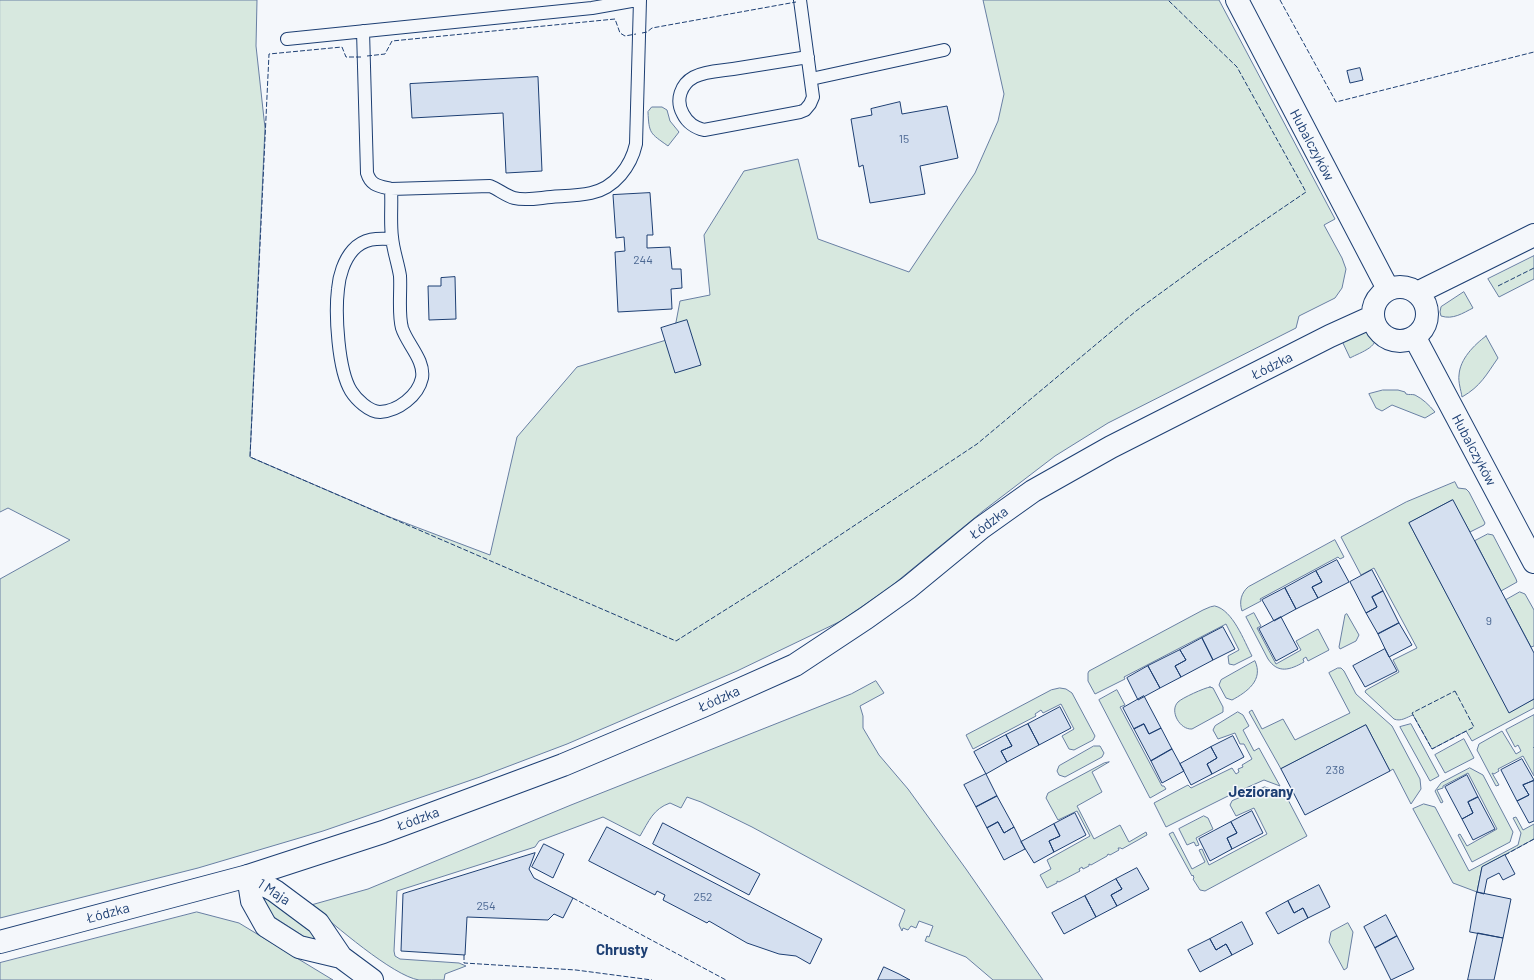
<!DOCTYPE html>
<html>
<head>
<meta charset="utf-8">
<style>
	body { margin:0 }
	canvas { display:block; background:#f4f7fb }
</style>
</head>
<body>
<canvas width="1534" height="980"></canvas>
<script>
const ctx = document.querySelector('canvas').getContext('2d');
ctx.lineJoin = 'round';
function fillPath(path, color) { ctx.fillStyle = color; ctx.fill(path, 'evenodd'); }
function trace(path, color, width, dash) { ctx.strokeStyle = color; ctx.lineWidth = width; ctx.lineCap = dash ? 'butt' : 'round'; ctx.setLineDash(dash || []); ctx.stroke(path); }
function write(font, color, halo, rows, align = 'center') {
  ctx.font = font + ' Barlow,sans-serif'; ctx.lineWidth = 3; ctx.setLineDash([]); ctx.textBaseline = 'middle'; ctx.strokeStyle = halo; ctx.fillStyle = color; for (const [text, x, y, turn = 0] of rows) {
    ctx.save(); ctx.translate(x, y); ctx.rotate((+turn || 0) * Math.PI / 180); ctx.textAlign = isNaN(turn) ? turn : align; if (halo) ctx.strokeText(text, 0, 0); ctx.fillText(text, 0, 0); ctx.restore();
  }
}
const green = new Path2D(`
	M0,0h257l-1,46 9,82 -15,329 137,59 103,39 27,-118 60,-70 96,-29 7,-37 30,-6 -6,-60 40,-64 54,-12 20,80 91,33 66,-99 23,-52 6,-27 -21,-94h236l116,219 -11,6 18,33 4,11 -4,19 -7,10 -36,18 -3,12 -188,95 -53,33 -72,55 -94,77 -48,33 -104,50 -170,73 -87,33 -157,54 -125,37 -198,50v-339l70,-39 -62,-32 -8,4z
	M652,107h10l5,3 3,11 9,11 -11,14c-18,-13 -19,-12 -20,-34z
	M1534,256v23l-35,18 -11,-18z
	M1464,292l9,16c-10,5 -20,12 -32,8l-1,-4 1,-5z
	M1367,330l6,1c10,15 -12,21 -23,27l-8,-17z
	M1486,336l12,22c-12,17 -17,28 -36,39 -1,-7 -4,-15 -3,-22 1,-16 15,-30 27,-39z
	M1383,390h15l7,2 1,2c3,1 6,0 9,1 8,4 14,10 20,17l-10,6 -33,-13 -10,6 -6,-3 -7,-14z
	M1455,482l3,6 8,1 3,3 16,31 -1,2 -14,7 -18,-32 -43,23 100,189 25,-13v9l-62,33 -6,-10 -34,18 -19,-34c-6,2 -12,7 -19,4l-29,-27 1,-2 33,-18 -6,-12 24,-12 -43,-80 -13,7 -20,-38 65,-35z
	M1488,534l5,1 23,44 1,3 -16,9 -26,-50z
	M1335,540l9,17 -4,2 -2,-2 -78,42 1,2 -19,10c-3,-9 -1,-18 6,-24z
	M1520,592l5,2 9,16v36l-3,1 -25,-47z
	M1215,606c18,4 29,35 37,50l-18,9 -5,-1 -1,-8 11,-6 -13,-26 -102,53 1,2 -30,15 -7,-13v-8l1,-2 114,-61 7,-3z
	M1254,613l7,13 -4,2 19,36 25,-14 -5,-9 22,-12 11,21 -21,11 -2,-4 -3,2 1,3c-14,8 -26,12 -36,-3l-22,-42z
	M1347,614l12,21 -3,6 -16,8 -1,-2 6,-32z
	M1255,661c9,19 -8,31 -23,39l-6,-2 -7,-13 2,-5z
	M1338,668h3l3,3 12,23 36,32 28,53 1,10 -10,15 -18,-35 -3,2 -24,-46 -85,44 -32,-57 3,-2 10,19 21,-10 12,21 55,-27 -21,-40z
	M876,681l8,12 -24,13 3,10v12l16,27 29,34 58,80 77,111h-50l-27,-23 -41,-16 2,-5 2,1 4,-11 -14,-5 -3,7 -5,-2 -3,4 -5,-2 -1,3 -3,-6 6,-15 -153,-83 -51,-25 -14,-5 -6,11 -11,-5c-17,6 -21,18 -30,33l-37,-19 -64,24 -4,6 -138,44 -3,60 1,5 5,3 59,4 7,3 -21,8 -1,6c-8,0 -17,0 -25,0 -26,-4 -86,-56 -108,-75l57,-16 203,-84 280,-111z
	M1210,687l3,1 10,19v5l-31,17c-12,1 -23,-18 -14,-27 4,-4 26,-14 32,-15z
	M1060,688l6,1 6,4 23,43 -2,4 -19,10 -5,-1 -7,-13 12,-7 -13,-25 -18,9 -2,-3 -6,4 1,2 -63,33 -7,-14 85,-45z
	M1117,690l8,15 -5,2 42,79h2l2,3 -16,9 -51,-98z
	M1238,712l5,3 6,11 -6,4 11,21 5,-3 21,38 -16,-6 -34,15 -64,32 -12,-24 34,-18 3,3 41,-20 4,6 3,-2 -1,-3 5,-2 -1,-2 10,-6 -8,-15h-4l-5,-11 -17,6 -5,-9 2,-4z
	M1534,715v61l-11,-20 -25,13 1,2 -5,3 -2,-1 7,12 -3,1 -19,-36 2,-6 23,-13 14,23 5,-3 -3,-6 -3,2 -9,-17z
	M1411,724l28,52 -9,5 -30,-54z
	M1464,739l10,19 -29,15 -10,-18z
	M1094,746h6l4,7 -2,4 -37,20 -6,-2 -2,-4 2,-5z
	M1109,762l-17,10 10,20 -25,14 17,33 26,-14 9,17 17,-10 1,3 -25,14 -1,-1h-3l1,2 -9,5 -2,-1 -1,2 -16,9 -2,-1v2l-6,3 -1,-2 -3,2 1,2 -21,11 -2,-1v2l-10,5 -7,-13 11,-6 -4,-9 43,-24 -13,-25 -19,9 -12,-22 2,-5 56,-30z
	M1470,768l13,7 30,57 -3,10 -38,20 -14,-27 2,-1 7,12 30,-17 -29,-56 -25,13v2l-6,2 6,12 -2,1 -6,-12 6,-8z
	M1265,787l20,7 22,42 -102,55 -5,-1 -7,-11 1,-1 -1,-3 -1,1 -23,-42 4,-2 19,37 13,-7 -6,-12 3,-1 7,16 58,-31 -13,-26 -18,8 -6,-11 2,-4z
	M1424,804l11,3 34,64 49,-26 3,-12 -8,-15 3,-1 7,13 11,-6v15l-52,28 -5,25 -24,-9 -40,-74z
	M1204,816l4,2 5,11 -17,9 3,7 -3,1 -2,-4 -7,3 -8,-16z
	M270,897l42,33 10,18 -59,-38 -2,-11z
	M197,912l42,11 94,57h-333v-17z
	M1348,923l5,9 -6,36 -3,2 -15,-28 2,-10z`);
const building = new Path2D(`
	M1360,68l3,12 -13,3 -3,-12z
	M538,77l4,94 -36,2 -3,-60 -91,5 -2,-34z
	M900,102l2,12 45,-8 11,52 -38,8 5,28 -55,9 -7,-38 -4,2 -8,-48 21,-4 -1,-6z
	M650,193l3,42h-6v13l23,-1 2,22h9l1,19 -11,1 1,20 -54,3 -3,-60 10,-1 -1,-14 -8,1 -3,-43z
	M455,277l1,42 -27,1 -1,-34h13v-8z
	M687,320l14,45 -26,8 -14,-45z
	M1453,500l81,153v46l-25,14 -100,-190z
	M1337,560l12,22 -31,16 -6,-11 10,-5 -6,-11z
	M1372,570l11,21 -11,6 5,10 -11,6 -16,-31z
	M1316,571l6,11 -10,5 6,11 -22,11 -11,-21z
	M1285,588l11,21 -22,12 -12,-21z
	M1383,591l16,32 -21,11 -12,-21 11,-6 -5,-10z
	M1281,617l17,32 -22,12 -17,-32z
	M1399,623l13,22 -23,12 -11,-23z
	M1223,627l12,22 -22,11 -11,-22z
	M1202,638l11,22 -32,17 -6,-11 11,-6 -6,-10z
	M1385,649l12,22 -32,16 -12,-21z
	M1180,650l6,10 -11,6 6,11 -21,11 -12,-22z
	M1148,666l12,22 -22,12 -11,-22z
	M1144,696l17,32 -12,6 -5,-10 -10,5 -11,-21z
	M1060,707l11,21 -32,17 -11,-21z
	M1028,724l11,21 -32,17 -6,-11 11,-5 -6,-11z
	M1144,724l5,10 12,-6 11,21 -21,12 -17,-32z
	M1366,725l24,46 -85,44 -24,-46z
	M1006,735l6,11 -11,5 6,11 -21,12 -12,-22z
	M1233,736l11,21 -32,17 -5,-10 10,-6 -6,-11z
	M1211,747l6,11 -10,6 5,10 -21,11 -11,-21z
	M1172,749l12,22 -22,12 -11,-22z
	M1522,759l12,21 -11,5 6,10 -12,6 -16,-31z
	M986,774l11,22 -21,11 -12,-22z
	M1467,775l11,22 -10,5 5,11 -11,6 -17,-32z
	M1534,781v40l-5,2 -12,-22 12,-6 -6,-10z
	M997,796l17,31 -10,6 -6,-11 -11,6 -11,-21z
	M1478,797l17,32 -22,11 -11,-21 11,-6 -5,-11z
	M1252,811l11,22 -31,16 -5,-11 10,-5 -6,-11z
	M1075,813l11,22 -32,17 -5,-11 11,-5 -6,-12z
	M998,822l6,11 10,-6 11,22 -21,11 -17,-32z
	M1231,822l6,11 -10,5 5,11 -22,12 -11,-22z
	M663,823l97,51 -11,21 -96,-51z
	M1054,824l6,12 -11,5 5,11 -20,11 -13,-21z
	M607,827l215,112 -12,25 -14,-8 -17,-2 -32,-11 -38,-22 -2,2 -44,-23 2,-5 -8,-4 -2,4 -66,-34z
	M544,844l20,10 -11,24 -21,-11z
	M535,853l-6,16 5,9 39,20 -10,20 -9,-4 -6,6 -81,-3 -2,38 -64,-4 2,-57z
	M1505,855l10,19 -12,6 -4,-7 -12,6 -3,15 -7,-2 5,-25z
	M1137,868l12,21 -32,17 -6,-11 11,-6 -6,-10z
	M1116,879l6,10 -11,6 6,11 -21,11 -11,-21z
	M1319,885l11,22 -22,11 -5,-10 -9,5 -6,-12z
	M1477,892l34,7 -8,39 -33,-6z
	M1085,896l11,21 -32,17 -12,-21z
	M1288,901l6,12 9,-5 5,10 -30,16 -12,-21z
	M1386,915l11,21 -22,12 -11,-21z
	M1242,922l11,22 -21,11 -6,-11 -10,6 -6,-11z
	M1478,933l25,5 -9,42h-26z
	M1397,936l17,33 -23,11 -16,-32z
	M1210,939l6,11 10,-6 6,11 -32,17 -12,-22z
	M884,967l15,7 11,6h-32z`);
const service = new Path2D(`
	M800,0l13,97 -3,7 -5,6 -5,2 -96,18c-9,-2 -17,-8 -21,-16 -8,-14 -2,-30 11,-37 12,-6 26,-6 39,-8 25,-4 50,-8 75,-12
	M363,31l4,142c4,13 12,13 24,16
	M287,39l305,-31 45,-8
	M811,79l133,-29
	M392,239c-15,-1 -28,-1 -39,11 -9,10 -14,26 -15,39 -3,25 0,81 13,102 5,8 18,21 29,21 18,-1 38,-16 42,-34 3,-18 -15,-34 -20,-50 -4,-14 -1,-37 -2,-52 -2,-13 -7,-26 -8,-39 -2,-15 0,-32 -1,-48l99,-3c8,3 16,10 24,12 12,3 25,0 37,-1 13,-1 27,-1 40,-4 24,-5 40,-27 45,-49l4,-144`);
const minor = new Path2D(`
	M1237,0l151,289
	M1415,338l119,224`);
const tertiary = new Path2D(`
	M248,876l27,15 43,32 23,34 31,23
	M248,876l4,25 14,25 33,21 42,10`);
const primary = new Path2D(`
	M1373 314a27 27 0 1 1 54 0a27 27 0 1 1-54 0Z
	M1417,293l117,-58
	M0,942l248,-66 135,-44 180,-67 140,-59 92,-41 71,-47 42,-30 73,-60 52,-37 78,-44 219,-111 42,-19`);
const fence = new Path2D(`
	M1280,0l56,102 198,-50
	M642,33l5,-1 5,-4 144,-26
	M367,56l18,-2 7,-13 223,-22 5,14 5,3 11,-2
	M361,57h-15l-4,-10 -73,7 -19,403 426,184 92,-58 209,-139 159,-133 70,-51 100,-68 -69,-125 -69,-67
	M1498,286l36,-18
	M1455,691l19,36 -42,22 -20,-36z
	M1534,747v1
	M1505,855l29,-16
	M573,898l153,82
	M464,955v8l112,7 76,10`);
const numberNames = [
	["15",904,139],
	["244",643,260],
	["9",1489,621],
	["238",1335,770],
	["252",703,897],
	["254",486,906]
];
const streetNames = [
	["Hubalczyków",1312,145,62],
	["Łódzka",1272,366,-27],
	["Hubalczyków",1474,450,62],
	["Łódzka",989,523,-37],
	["Łódzka",719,699,-24],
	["Łódzka",418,819,-20],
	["1 Maja",274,892,33],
	["Łódzka",108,913,-15]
];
const neighbourhoodNames = [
	["Jeziorany",1261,792],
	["Chrusty",622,950]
];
fillPath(green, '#d7e8df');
trace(green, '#687fa3', 1);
fillPath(building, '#d5e0f0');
trace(building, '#1d3f73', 1);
trace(service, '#1d3f73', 14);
trace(minor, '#1d3f73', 24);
trace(tertiary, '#1d3f73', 24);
trace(primary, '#1d3f73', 24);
trace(service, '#f4f7fb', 12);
trace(minor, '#f4f7fb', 22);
trace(tertiary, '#f4f7fb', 22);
trace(primary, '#f4f7fb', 22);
trace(fence, '#1d3f73', 1, [5, 2]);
write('12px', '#4b6792', null, numberNames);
write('14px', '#1d3f73', '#f4f7fb', streetNames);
write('bold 15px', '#1d3f73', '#f4f7fb', neighbourhoodNames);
</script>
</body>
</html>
